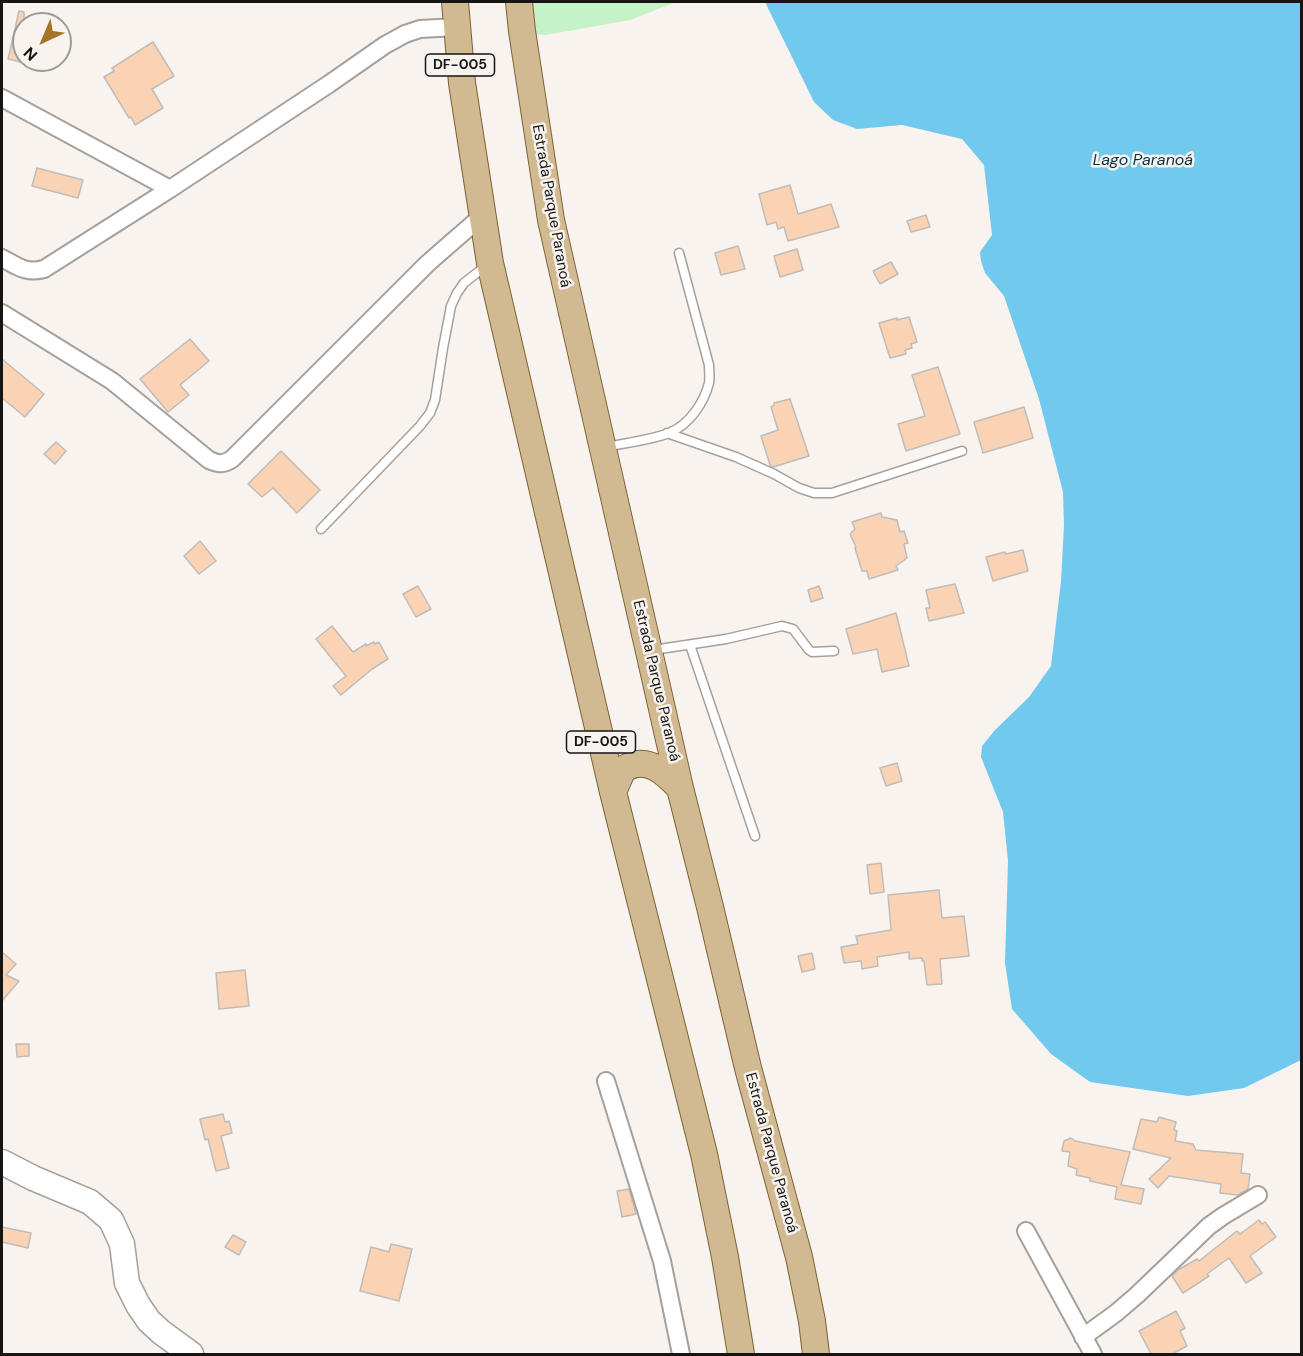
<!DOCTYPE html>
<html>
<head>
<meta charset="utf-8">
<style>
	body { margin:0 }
	#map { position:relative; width:1303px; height:1356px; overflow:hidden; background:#f8f3ee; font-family:"DM Sans",sans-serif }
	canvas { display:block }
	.frame { position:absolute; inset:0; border:3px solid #171513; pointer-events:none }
	.north { position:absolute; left:12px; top:12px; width:60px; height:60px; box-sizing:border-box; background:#f8f3ee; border:2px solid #9e9a96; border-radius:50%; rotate:224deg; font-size:16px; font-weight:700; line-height:24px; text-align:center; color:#171513 }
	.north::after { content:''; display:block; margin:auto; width:21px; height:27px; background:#a37528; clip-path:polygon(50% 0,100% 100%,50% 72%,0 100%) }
</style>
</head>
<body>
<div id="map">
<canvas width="1303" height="1356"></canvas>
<div class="frame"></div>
<div class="north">N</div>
</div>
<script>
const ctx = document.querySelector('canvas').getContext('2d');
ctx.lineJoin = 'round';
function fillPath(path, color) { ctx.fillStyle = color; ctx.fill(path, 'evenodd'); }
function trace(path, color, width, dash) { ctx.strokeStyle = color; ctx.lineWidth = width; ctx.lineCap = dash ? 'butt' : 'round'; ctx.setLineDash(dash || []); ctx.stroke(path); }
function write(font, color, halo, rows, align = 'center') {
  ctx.font = font + ' "DM Sans",sans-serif'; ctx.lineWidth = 5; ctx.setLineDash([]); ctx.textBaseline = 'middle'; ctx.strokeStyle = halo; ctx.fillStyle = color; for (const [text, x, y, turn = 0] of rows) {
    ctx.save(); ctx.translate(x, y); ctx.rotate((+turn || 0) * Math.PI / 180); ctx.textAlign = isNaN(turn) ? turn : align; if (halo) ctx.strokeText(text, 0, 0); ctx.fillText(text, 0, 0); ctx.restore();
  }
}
const green = new Path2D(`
	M531,2h145l-46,18 -84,15 -12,-1z`);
const water = new Path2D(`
	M765,2h536v1058l-57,28 -56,8 -98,-14 -39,-28 -39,-45 -7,-46 3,-102 -5,-49 -22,-55 1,-11 13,-16 34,-33 22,-31 10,-85 3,-56 -1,-33 -24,-93 -35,-103 -19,-23 -4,-12 -1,-9 12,-17 -8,-70 -22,-26 -60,-14 -45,4 -24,-9 -19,-18z`);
const building = new Path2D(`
	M19,11l5,1v51l-16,-4z
	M153,42l21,34 -22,13 11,19 -28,17 -4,-8 -2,1 -25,-41 10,-6 -2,-3z
	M37,168l46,12 -5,18 -46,-12z
	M790,185l8,29 33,-10 8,23 -51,14 -4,-14 -6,2 -2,-7 -9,3 -8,-31z
	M926,215l4,12 -19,5 -4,-11z
	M738,246l7,23 -24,6 -6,-22z
	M797,249l6,21 -23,7 -6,-21z
	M891,262l7,12 -18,10 -7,-13z
	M909,317l8,25 -6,2 1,4 -7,2 1,4 -16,4 -11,-35 18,-5v2z
	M190,339l19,22 -29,24 9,10 -21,17 -28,-33z
	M2,359l42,35 -19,23 -23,-19z
	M938,367l22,67 -54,17 -8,-27 27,-8 -13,-41z
	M790,399l19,57 -36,11 -3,-2 -9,-29 17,-6 -7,-23 3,-2v-2z
	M1024,407l9,31 -50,15 -9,-31z
	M56,442l10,9 -11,13 -11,-10z
	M281,451l39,39 -23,23 -24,-25 -11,9 -14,-13z
	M881,513l1,4 15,3 3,12 4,-1 4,12 -4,1 3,14 -11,8 2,4 -29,9 -2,-8h-5l-7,-23 1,-1 -6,-13 5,-5 -3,-7z
	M200,541l16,20 -17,13 -15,-18z
	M1023,550l5,21 -35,10 -7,-24 19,-5 1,2z
	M955,584l9,29 -35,8 -3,-13h4l-4,-18z
	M418,586l13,23 -15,8 -13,-23z
	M819,586l4,12 -12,4 -3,-12z
	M896,613l13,53 -27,6 -5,-23 -24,5 -7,-25z
	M332,626l21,26 13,-8v2l8,-4 1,2 4,-2 9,17 -16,10 -31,26 -8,-9 13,-10 -30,-37z
	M897,763l5,18 -16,5 -6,-18z
	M881,863l3,29 -14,2 -3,-29z
	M939,890l3,28 22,-2 5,40 -29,3 2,25 -15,1 -3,-24h-2v-3l-13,1v-7l-32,5 1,9 -16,3 -1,-8 -17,2 -3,-16 17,-3 -2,-8 35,-6 -3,-35z
	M2,952l14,12 -10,11 13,6 -17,20z
	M812,953l3,16 -13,3 -4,-16z
	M245,970l4,36 -30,3 -3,-36z
	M16,1044h13v12l-12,1z
	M223,1114l2,8 4,-1 3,12 -11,3 8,32 -13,3 -8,-32 -3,1 -5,-21z
	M1159,1117l17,5 -2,8 3,1 -2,10 18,3 3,6 47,4 -2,19 9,1 -2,15 -10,6 -18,-2 1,-9 -52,-8 -11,12 -9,-9 22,-21 -38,-9 8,-30 16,3z
	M1071,1138l4,3 55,11 -9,33 23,4 -3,15 -26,-5 2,-12 -27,-6v-3l-14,-3 1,-6 -9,-3 2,-14 -8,-1 2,-10z
	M629,1189l7,25 -14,3 -5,-26z
	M1259,1220l3,4 3,-2 11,15 -26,19 12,17 -16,10 -17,-25 -22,16 2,2 -26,17 -11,-17 6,-6 19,-11 2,2 38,-30 3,3z
	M2,1227l29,6 -3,15 -26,-6z
	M233,1235l13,7 -7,13 -14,-8z
	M391,1244l21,5 -13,52 -39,-10 11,-44 18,5z
	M1176,1311l9,17 -5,3 7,15 -15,8h-21l-12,-23z`);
const lane = new Path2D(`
	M667,433l69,24 38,17 25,14 15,5h18l130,-42
	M606,447c18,-4 46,-7 63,-14 20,-8 35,-30 40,-50 1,-6 0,-13 0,-18l-30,-112
	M321,529l99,-103 10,-13 5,-13 8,-52 8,-42 6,-13 7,-10 23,-18
	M690,645l65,191
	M653,650l73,-11 56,-13 11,3 16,21 3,2 22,-1`);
const street = new Path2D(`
	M2,98l168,91 159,-105 56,-39 20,-11 15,-5 37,-2
	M2,258c15,8 24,16 42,11l126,-80
	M2,313l110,68 97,79c9,4 14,5 23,-1l196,-196 54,-47
	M606,1081l56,180 19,93
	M1026,1231l67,123
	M1083,1337l33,-24 21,-18 72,-69 14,-10 35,-21`);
const secondary = new Path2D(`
	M2,1162l31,16 57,24 21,18 11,24 5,39 11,22 11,16 12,11 30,22`);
const primary = new Path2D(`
	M455,2l7,81 28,180 123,529 91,362 21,103 16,97
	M519,2l3,29 29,189 129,568 30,119 38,161 51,189 13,64 4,33
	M613,792l10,-23c5,-2 10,-5 14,-5 18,-2 31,12 43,24`);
const shields = [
	[460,65,69],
	[601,742,69]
];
const shieldNames = [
	["DF-005",460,65],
	["DF-005",601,742]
];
const streetNames = [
	["Estrada Parque Paranoá",551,206,80],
	["Estrada Parque Paranoá",656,681,77],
	["Estrada Parque Paranoá",771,1153,75]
];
const waterNames = [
	["Lago Paranoá",1143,161]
];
fillPath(green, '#c5f2c7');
fillPath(water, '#72c9ee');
fillPath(building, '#fad3b5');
trace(building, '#c1bcb8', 1.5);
trace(lane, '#a5a09c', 11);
trace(street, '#a5a09c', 20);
trace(secondary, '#a5a09c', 27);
trace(primary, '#7c6235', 28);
trace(lane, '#fff', 8);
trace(street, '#fff', 16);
trace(secondary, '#fff', 24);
trace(primary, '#d1b991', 26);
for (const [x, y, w] of shields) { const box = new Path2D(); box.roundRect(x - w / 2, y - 11, w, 22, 4.5); ctx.fillStyle = '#f8f3ee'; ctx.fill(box); trace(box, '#171513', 1.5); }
write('bold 14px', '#171513', null, shieldNames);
write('15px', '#171513', '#f8f3ee', streetNames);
write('italic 16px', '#083241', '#f8f3ee', waterNames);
</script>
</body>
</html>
